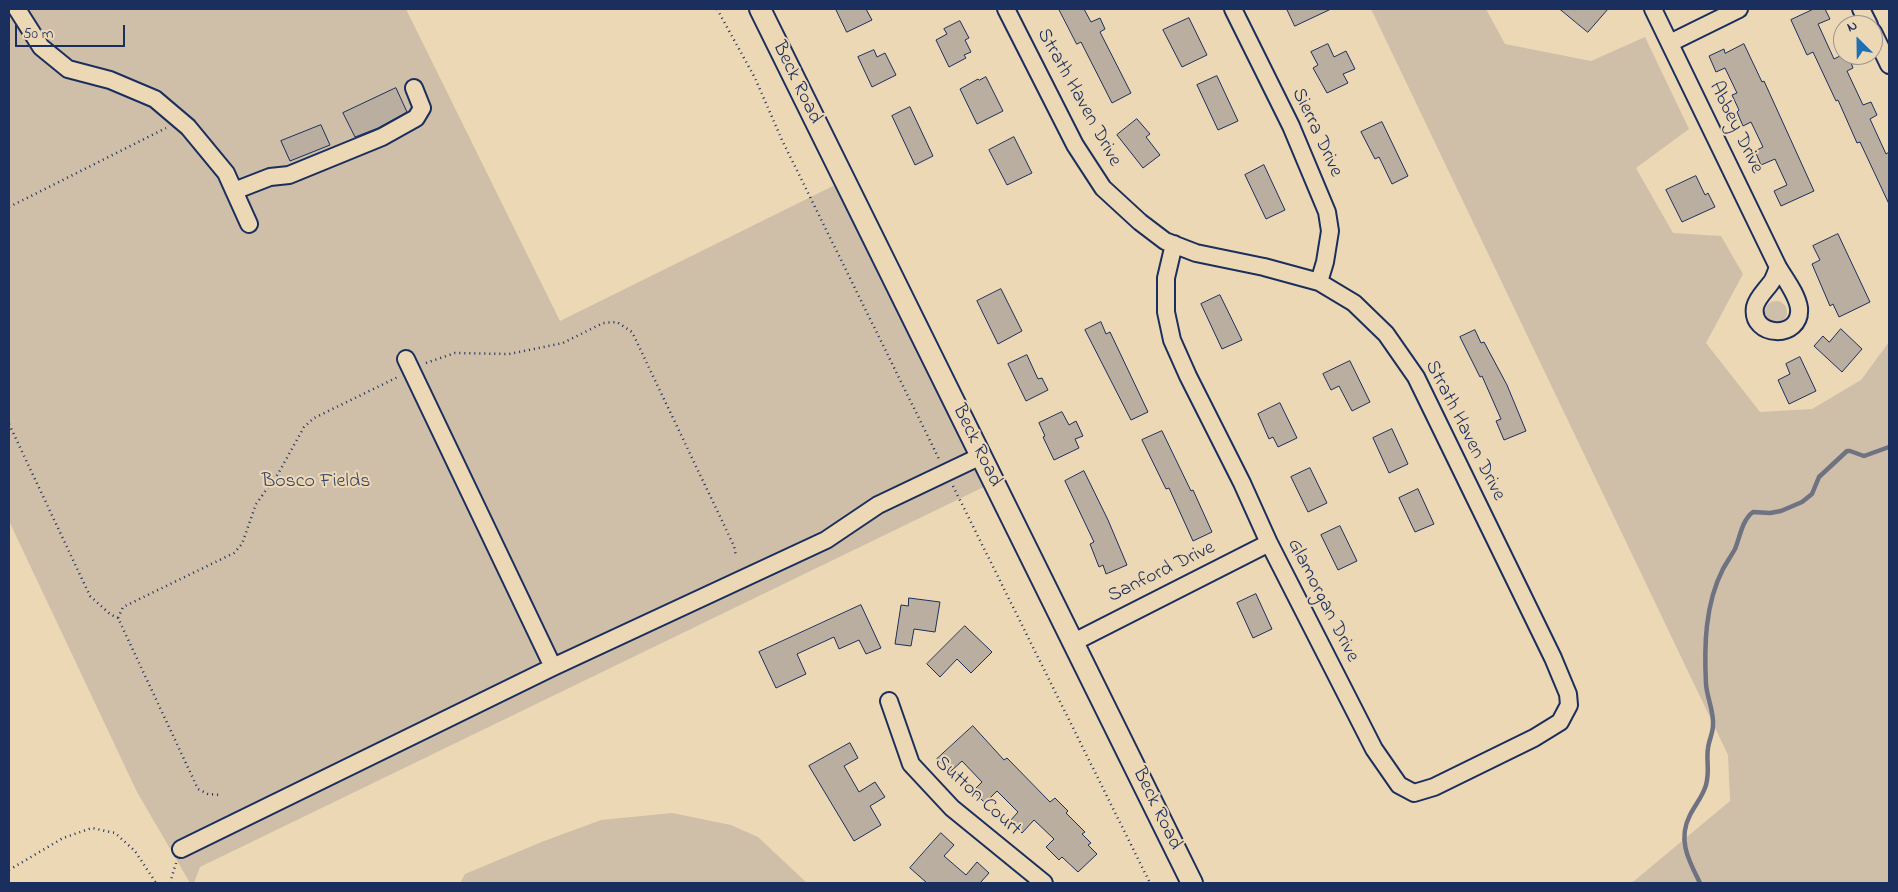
<!DOCTYPE html>
<html>
<head>
<meta charset="utf-8">
<style>
	body { margin:0 }
	#map { position:relative; width:1898px; height:892px; overflow:hidden; background:#edd8b6; font-family:"Indie Flower",sans-serif }
	canvas { display:block }
	.frame { position:absolute; inset:0; border:10px solid #1b2f5e; pointer-events:none }
	.north { position:absolute; left:1833px; top:15px; width:50px; height:50px; box-sizing:border-box; background:#edd8b6; border:1px solid #999493; border-radius:50%; rotate:337deg; font-size:14px; font-weight:700; line-height:20px; text-align:center; color:#1b2f5e }
	.north::after { content:''; display:block; margin:auto; width:18px; height:22px; background:#1f6fb2; clip-path:polygon(50% 0,100% 100%,50% 72%,0 100%) }
	.scale { position:absolute; left:15px; top:25px; width:110px; height:22px; box-sizing:border-box; border:2px solid #1b2f5e; border-top:0; padding-left:6px; font-size:15px; line-height:18px; white-space:nowrap; color:#1b2f5e; -webkit-text-stroke:4px #edd8b6; paint-order:stroke }
</style>
</head>
<body>
<div id="map">
<canvas width="1898" height="892"></canvas>
<div class="frame"></div>
<div class="north">N</div>
<div class="scale">50 m</div>
</div>
<script>
const ctx = document.querySelector('canvas').getContext('2d');
ctx.lineJoin = 'round';
function fillPath(path, color) { ctx.fillStyle = color; ctx.fill(path, 'evenodd'); }
function trace(path, color, width, dash) { ctx.strokeStyle = color; ctx.lineWidth = width; ctx.lineCap = dash ? 'butt' : 'round'; ctx.setLineDash(dash || []); ctx.stroke(path); }
function write(font, color, halo, rows, align = 'center') {
  ctx.font = font + ' "Indie Flower",sans-serif'; ctx.lineWidth = 4; ctx.setLineDash([]); ctx.textBaseline = 'middle'; ctx.strokeStyle = halo; ctx.fillStyle = color; for (const [text, x, y, turn = 0] of rows) {
    ctx.save(); ctx.translate(x, y); ctx.rotate((+turn || 0) * Math.PI / 180); ctx.textAlign = isNaN(turn) ? turn : align; if (halo) ctx.strokeText(text, 0, 0); ctx.fillText(text, 0, 0); ctx.restore();
  }
}
const green = new Path2D(`
	M9,9h397l154,312 283,-140 149,302 -792,384 -6,16h-4l-53,-91 -128,-271z
	M1371,9h115l19,35 86,17 54,-24 44,92 -53,39 37,65 48,3 22,38 -37,69 54,69 52,-3 49,-29 28,-38v541h-261l6,-2 96,-80 -2,-46z
	M1765 312a11 11 0 1 1 22 0a11 11 0 1 1-22 0Z
	M672,813l59,12 27,12 49,46h-347l5,-9 79,-33 57,-21z`);
const stream = new Path2D(`
	M1700,883c-11,-22 -23,-43 -10,-68 5,-10 13,-19 16,-30 4,-15 0,-24 2,-37 1,-8 5,-15 5,-23 1,-14 -6,-27 -7,-41 -2,-38 -1,-80 17,-115 4,-7 8,-13 12,-20 5,-12 7,-29 18,-37l17,1 11,-2 21,-9 10,-8 7,-17 28,-26h3l14,5 25,-9`);
const building = new Path2D(`
	M836,9h30l6,11 -25,12z
	M1059,9h25l7,13 9,-4 5,11 -5,3 31,61 -19,10 -31,-61 -4,2z
	M1287,9h44l-36,17z
	M1560,9h48l-20,23z
	M1814,9h11l5,10 -12,5 16,35 8,-4h6l5,13 -6,3 16,34 8,-3 6,13 -7,4 16,35 3,-2v52l-29,-62 -3,1 -19,-43 -2,1 -23,-49 -6,3 -16,-35z
	M1189,18l18,37 -25,12 -19,-37z
	M960,21l9,17 -4,2 6,12 -7,3 2,3 -17,9 -13,-27 11,-6 -3,-5z
	M1328,44l6,13 12,-6 9,18 -12,5 5,9 -21,10 -14,-25 5,-3 -7,-13z
	M1744,44l18,38 2,-1 50,110 -33,15 -7,-15 13,-6 -12,-26 -14,6 -6,-14 8,-4 -12,-25 -8,4 -6,-14 2,-2 -7,-15 5,-2 -12,-25 -9,4 -7,-16 15,-7 1,4z
	M874,50l3,7 8,-4 11,22 -24,12 -14,-30z
	M1217,76l21,45 -20,9 -21,-45z
	M986,77l17,34 -26,13 -17,-35 18,-10 1,1z
	M396,88l11,24 -29,16 -23,9 -12,-24z
	M910,107l23,49 -18,9 -23,-49z
	M1137,119l13,15 -4,3 14,18 -17,13 -26,-33z
	M1382,122l26,54 -16,8 -13,-27 -4,2 -14,-27z
	M321,125l9,20 -40,16 -9,-20z
	M1014,137l18,36 -25,12 -18,-35z
	M1264,165l21,45 -19,9 -21,-44z
	M1696,176l9,19 3,-2 7,14 -33,15 -16,-32z
	M1838,234l32,68 -31,15 -6,-13 -3,2 -18,-42 8,-4 -7,-14z
	M1001,289l21,42 -24,13 -21,-43z
	M1220,295l22,45 -20,9 -21,-45z
	M1101,322l5,12 4,-2 38,80 -17,8 -46,-90z
	M1841,329l21,20 -20,23 -28,-26 9,-10 6,6z
	M1475,330l6,13 3,-1 23,43 19,46 -22,9 -8,-19 5,-2 -19,-43 -2,1 -20,-40z
	M1027,355l11,24 4,-1 6,12 -22,11 -18,-37z
	M1800,357l16,34 -27,13 -11,-24 12,-6 -4,-10z
	M1350,361l20,41 -18,9 -13,-25 -8,4 -8,-16z
	M1280,403l17,35 -19,9 -5,-10 -4,2 -11,-25z
	M1062,412l7,13 7,-4 7,15 -8,3 4,9 -25,12 -11,-23 2,-1 -6,-13z
	M1392,429l16,35 -19,9 -16,-35z
	M1162,431l29,60 2,-1 19,42 -19,9 -24,-53 -3,1 -24,-49z
	M1310,468l17,35 -19,9 -17,-35z
	M1084,471l24,49 19,45 -21,9 -3,-9 -4,2 -9,-23 4,-2 -29,-61z
	M1418,489l16,35 -19,8 -16,-34z
	M1340,526l17,35 -19,9 -17,-35z
	M1256,594l16,35 -19,9 -16,-35z
	M909,598l31,4 -5,30 -21,-3 -3,17 -16,-2 6,-39 7,1z
	M861,605l20,43 -15,6 -7,-14 -20,9 -5,-12 -37,17 9,20 -30,14 -17,-36z
	M965,626l27,26 -21,21 -14,-14 -17,18 -13,-13z
	M973,726l31,34 3,-2 43,44 5,-4 13,13 -2,2 19,19 -3,2 9,9 -3,2 9,9 -19,18 -16,-15 -3,3 -13,-13 8,-8 -20,-19 -12,13 -12,-12 8,-9 -21,-21 -12,12 -12,-12 9,-9 -20,-21 -12,11 -13,-13z
	M850,743l8,15 -14,8 15,26 16,-10 10,15 -15,9 11,19 -27,16 -45,-75z
	M941,833l13,12 -10,11 22,19 11,-13 12,11 -9,10h-53l-17,-15z`);
const path = new Path2D(`
	M717,9l38,69 27,62 157,319
	M9,207l157,-79
	M426,363l29,-10 54,1 54,-11 40,-20 14,-1 15,10 102,214 2,10
	M9,424l81,172 20,18 8,4 80,171 10,5 12,1
	M953,486l197,397
	M118,618l5,-11 111,-54 8,-9 14,-40 22,-30 26,-47 10,-9 84,-41
	M9,870l54,-32 29,-10 23,5 20,18 21,32
	M170,883l6,-20`);
const minor = new Path2D(`
	M17,9l24,38 27,22 42,11 45,19 33,28 38,46 23,51
	M1006,9l69,136 28,43 37,34 25,19 31,12 68,14 55,15 35,21 32,31 30,43 137,281 15,36 1,11 -9,17 -26,16 -100,49 -20,6 -15,-8 -25,-36 -105,-206 -27,-60 -54,-107 -16,-36 -6,-28v-34l8,-34
	M1233,9l58,117 36,86 3,19 -5,31 -6,20
	M1653,9l125,258c7,12 19,27 21,41 3,32 -49,30 -44,-1 2,-9 10,-16 15,-23 4,-4 6,-12 8,-17
	M1861,9l8,16
	M1873,32l16,33
	M1670,43l69,-34
	M234,191l36,-14 19,-2 93,-38 34,-19 6,-10 -8,-20
	M406,359l147,308
	M1074,642l195,-99
	M889,701l22,63 41,44 92,75
	M181,849l372,-182 273,-127 52,-35 103,-49`);
const major = new Path2D(`
	M760,9l432,874`);
const streetNames = [
	["Beck Road",796,83,64],
	["Strath Haven Drive",1078,98,61],
	["Abbey Drive",1735,128,64],
	["Sierra Drive",1316,133,65],
	["Strath Haven Drive",1464,431,63],
	["Beck Road",976,446,64],
	["Sanford Drive",1162,573,-26],
	["Glamorgan Drive",1322,601,63],
	["Sutton Court",977,797,42],
	["Beck Road",1156,809,64]
];
const parkNames = [
	["Bosco Fields",316,483]
];
fillPath(green, '#cfbfa9');
trace(stream, '#6e7281', 4.5);
fillPath(building, '#b9aea0');
trace(building, '#1b2f5e', 1);
trace(minor, '#1b2f5e', 20);
trace(major, '#1b2f5e', 24);
trace(path, '#1b2f5e', 2.5, [1, 4]);
trace(minor, '#edd8b6', 16);
trace(major, '#edd8b6', 20);
write('20px', '#1b2f5e', '#edd8b6', streetNames);
write('20px', '#364569', '#edd8b6', parkNames);
</script>
</body>
</html>
